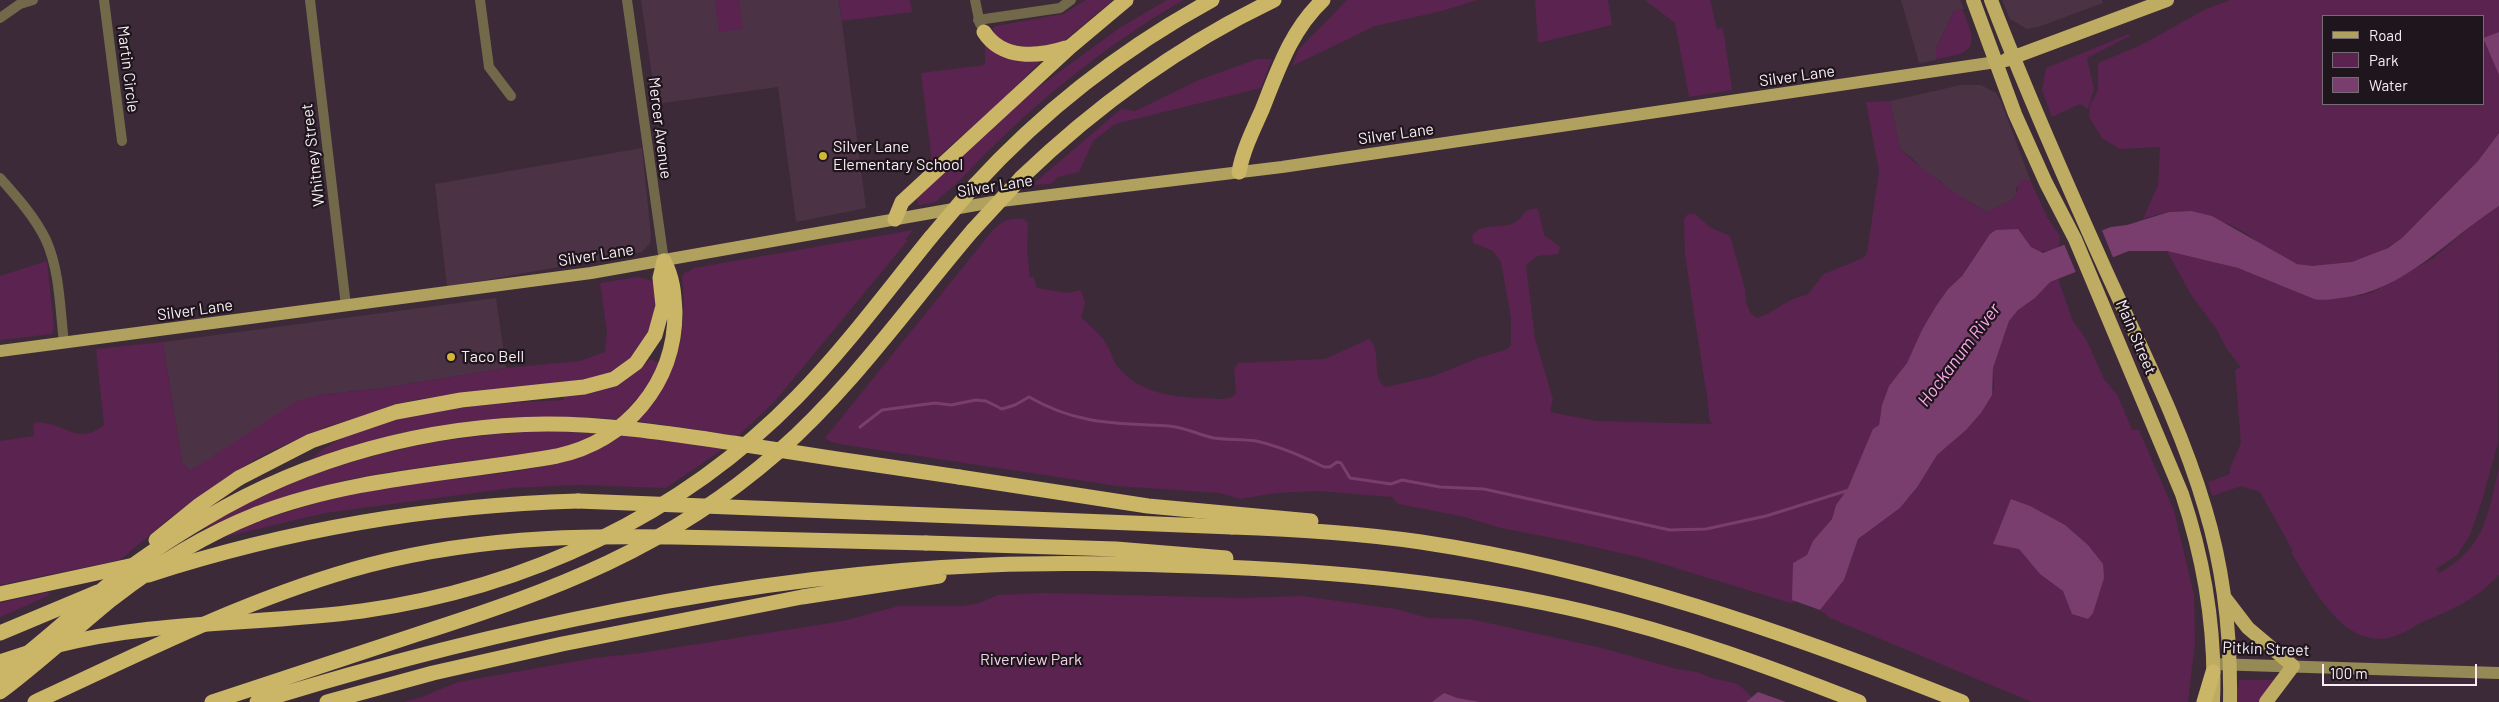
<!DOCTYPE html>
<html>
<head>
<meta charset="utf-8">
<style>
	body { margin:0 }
	#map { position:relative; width:2499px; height:702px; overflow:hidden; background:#3d2a38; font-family:Barlow,sans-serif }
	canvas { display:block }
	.legend { position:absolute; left:2322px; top:15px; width:162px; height:90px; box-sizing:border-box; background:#1e161c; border:1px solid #766c73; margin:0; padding:6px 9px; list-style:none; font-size:15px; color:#f9ecf5 }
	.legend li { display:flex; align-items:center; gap:10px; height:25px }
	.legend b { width:25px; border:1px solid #766c73 }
	.scale { position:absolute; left:2322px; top:664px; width:155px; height:22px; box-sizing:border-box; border:2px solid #f9ecf5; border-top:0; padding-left:6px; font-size:15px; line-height:18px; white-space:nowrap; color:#f9ecf5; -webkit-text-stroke:4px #1e161c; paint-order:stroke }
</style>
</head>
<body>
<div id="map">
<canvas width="2499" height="702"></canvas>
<ul class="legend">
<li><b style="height:6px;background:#b1a15f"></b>Road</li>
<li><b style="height:14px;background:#5b2350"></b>Park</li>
<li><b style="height:14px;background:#793e6d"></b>Water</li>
</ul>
<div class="scale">100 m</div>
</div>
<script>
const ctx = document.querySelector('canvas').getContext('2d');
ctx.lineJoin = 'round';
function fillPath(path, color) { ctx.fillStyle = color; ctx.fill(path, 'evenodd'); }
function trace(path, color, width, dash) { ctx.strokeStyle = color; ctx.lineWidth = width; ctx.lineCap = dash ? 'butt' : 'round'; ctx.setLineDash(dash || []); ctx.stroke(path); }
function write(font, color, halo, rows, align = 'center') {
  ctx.font = font + ' Barlow,sans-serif'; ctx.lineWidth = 4.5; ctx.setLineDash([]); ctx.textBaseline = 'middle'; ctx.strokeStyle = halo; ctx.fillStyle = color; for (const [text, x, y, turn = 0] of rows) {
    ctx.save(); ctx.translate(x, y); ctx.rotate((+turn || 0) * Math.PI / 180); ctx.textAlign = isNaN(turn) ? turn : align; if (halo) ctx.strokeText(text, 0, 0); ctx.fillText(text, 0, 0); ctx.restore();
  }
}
const built = new Path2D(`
	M641,0h198l27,208 -70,14 -18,-135 -122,17z
	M1901,0h59l4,9 -10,2 -18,37v12l-17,3z
	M2002,0h100l1,3 -65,24 -11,2 -17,-10z
	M1961,85h20l15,8 5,8 30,81 -6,-3 -9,9v7l-5,5 -18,10 -7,2 -36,-22 -10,-9 -12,-6 -14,-15 -14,-11 -10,-48z
	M642,148l9,88 -1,7 -8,9 -195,35 -12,-103z
	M496,298l10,70 -123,20 -64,7 -129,76 -8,-9 -19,-120z`);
const green = new Path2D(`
	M715,0h24l4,29 -24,3z
	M839,0h71l2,12 -70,9z
	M1086,0h27l-53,44 -17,3 -36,-1 -14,-13v-5l3,-2 67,-12z
	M1167,0h16c-82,48 -155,108 -220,177 -9,10 -18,15 -27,25l-17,3 -4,-9 99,-91 107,-78z
	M1347,0h130l-35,11 -67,15 -83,40 7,-17z
	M1535,0h73l4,25 -74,18z
	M1645,0h65l7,29 6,-1 9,62 -43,7 -14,-74z
	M2230,0h269v32l-16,6 16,37v58l-21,28 -76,77c-27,20 -70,36 -104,26 -21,-7 -39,-22 -56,-33 -11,-7 -38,-17 -50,-19 -16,-4 -34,2 -49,7l15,-34 2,-38 -40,2 -17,-10 -14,-22 1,-12 8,-15v-27l43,-18 65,-36zM2323,16h160v88h-160z
	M1962,9c16,37 15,44 -26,50v-11l18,-37z
	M2129,34l1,2 -43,22 7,31 -6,20 -8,-5 -28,13 -10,-27 4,-22z
	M985,46l17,10 36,5v3l-32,33 -74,65 -11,-89 64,-8z
	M1257,59h15l-11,29 -146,36 -22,17 -14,31 -21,5 -7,7 -19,1 89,-76 14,2 64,-31z
	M1890,101l10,48c27,25 54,44 86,63l25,-12 5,-5 3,-13 6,-3 6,3 17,37 12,17v7l-3,6c-24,7 -26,-2 -40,-20l-31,11 -24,36 -14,13 -12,17 -29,57 -18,23 -7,19 -3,20 -31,63 -12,17 -4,14 -19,22 -21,58 6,3 -8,1 -147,-45 -80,-18 -62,-12 -36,-11 -61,-12 -7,-2 -5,-6 -75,-6 -41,2 -36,6 -20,-6 -103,-7 -271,-41 -15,-3 -6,-4 168,-208c10,-10 18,-13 31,-11l4,4 -1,28 3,27 3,-2 4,12 31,5 13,-3 4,13 -4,14c9,9 20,17 26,28 4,6 5,15 10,21 26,33 68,31 106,33l7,-1 6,-4 -2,-25 4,-6 87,-4 44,-20c14,13 1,40 17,48l48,-11 44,-18 28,-8 5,-5v-27l-10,-56 -8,-11 -20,-8 -1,-7c10,-14 27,-7 40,-12 12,-5 11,-17 26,-15l6,26 16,12 -2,7 -21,2 -11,9 9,74 18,60 -3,13 46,9 116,3 -3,-6 -1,-15 -23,-148 -1,-36 4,-5h7l16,14 19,8 15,53 1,13 5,12 6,4c19,-5 29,-20 50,-23l17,-21 39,-16 4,-5 12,-82 -13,-69z
	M2499,206l-1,237 -17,61 -12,33 -12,18 -21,14 3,4c47,-26 48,-57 60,-105v107c-21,23 -46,34 -74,46 -12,5 -19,12 -33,16 -49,13 -80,-51 -101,-85l2,-1 -33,-59 -19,-6 -29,10 -4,-14 22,-8v-6l11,-25 -6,-73 6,-3 -15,-19 -9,-18 -27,-37 -23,-42 71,17 76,31 46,-3 13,-4 59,-33 47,-40z
	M913,230l-8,10h3l-133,161 -37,35 -102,-15c42,-43 52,-85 46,-145l3,-4 2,1 7,-5z
	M47,261l7,66 -2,7 -52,6v-64z
	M2053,265l20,56 13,18 18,40 14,17 14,34h7l35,81 20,84 1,47 -7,60h-156l-202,-84 -10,-8 24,-30 14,-41 42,-31 18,-22 19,-31 29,-25 15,-17 13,-25 -1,-20 16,-47 9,-11 17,-12 7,-8 -1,-18z
	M639,277l16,5c3,51 -14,85 -66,98l-171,19 -92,28 -59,26 -31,18 -65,46 -51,43 -120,25v-144l34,-5 -1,-10 3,-4c6,1 14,1 20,4 22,8 27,14 48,-1l-8,-76 67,-7 19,120 8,9 105,-69 24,-7 64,-7 123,-20 74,-7 25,-9 2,-20 -7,-49z
	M650,359l10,4 -13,25 -29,31c-105,-7 -207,5 -307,40 58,-51 178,-55 253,-59l-2,-4c35,-1 63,-11 88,-37z
	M541,431l55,2 -24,13 -28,6c-74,10 -157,16 -229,36 -42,12 -81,29 -122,45 22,-11 42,-24 64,-34 89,-44 185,-63 284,-68z
	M622,435l101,14 -57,39 -88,-3 -67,3 -186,25 -106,25c57,-25 116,-43 178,-52 68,-11 169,-11 225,-51z
	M49,592l-1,4 -48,21v-14z
	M1042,593l200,5 60,-2 94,13 32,9 42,1 132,29 75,21 20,3 15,6 26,6 14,13 -6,5h-1343l19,-5 36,-15 137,-24 46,-5 202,-32 56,-15h64l16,-3 20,-8z
	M2239,680h36l-13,22h-25z`);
const water = new Path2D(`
	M2499,32v43l-16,-37z
	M2499,133v73c-52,33 -94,85 -158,92 -9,1 -18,3 -27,1l-76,-31 -71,-17h-38l-79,31 -15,16 -17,12 -9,11 -16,47 -1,27 -11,18 -15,17 -29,25 -19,31 -18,22 -42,31 -14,41 -24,30 -28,-10 1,-37 14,-8 6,-14 19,-22 4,-14 12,-17 25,-59 6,-4 3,-20 7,-19 18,-23 15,-33 14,-24 12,-17 14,-13 28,-42 6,-4 22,-1 13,18 12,6 68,-26 16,-2 42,-13 22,-1 21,5 85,48 15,2 40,-4 36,-14 14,-10 76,-77z
	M2011,499l19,7 35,19 23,20 15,19 1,14 -11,35 -5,6 -16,-5 -9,-23 -23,-17 -21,-25 -26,-5z
	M1758,692l28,10h-40z
	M1444,693l13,5 23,4h-48z`);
const pier = new Path2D(`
	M2101,228l13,32 -37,15 -13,-31z`);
const stream = new Path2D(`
	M860,427l22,-17 53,-7 16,2 25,-5 10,1 16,8 13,-4 14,-8c49,28 86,26 140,29 15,1 30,9 45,12 13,2 28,1 42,3 23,5 46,15 68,26h6l7,-5 4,1 9,15 41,6 11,-4 38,7 44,2 186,41 36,-1 60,-13 83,-26`);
const minor = new Path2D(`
	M104,0l18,141
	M310,0l36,306
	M480,0l9,67 22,29
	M627,0l37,261
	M975,0l5,24
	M0,18l20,-14 13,-4
	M978,20l82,-12 11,-8
	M0,178c17,19 35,39 46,62 14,31 14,70 18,103`);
const secondary = new Path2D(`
	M2213,664l286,9`);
const primary = new Path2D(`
	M0,351l591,-78 402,-71 289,-35 714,-105`);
const trunk = new Path2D(`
	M1973,0l42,114 31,69 29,56 107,255c22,66 34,138 31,208
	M1991,0c35,92 75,182 115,271 35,77 75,155 99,237 19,62 26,129 25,194
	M2006,60l161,-60
	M2225,598l23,30 45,38 -27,36`);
const motorway = new Path2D(`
	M984,32c18,28 54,25 82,16
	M1239,172c4,-22 14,-42 23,-62 16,-40 29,-80 61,-110
	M1021,178c75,-72 159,-133 253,-178
	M975,185c68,-74 149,-137 237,-185
	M895,219l7,-17 168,-155 56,-47
	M959,477l189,29 163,15
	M239,478l72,-37 85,-29 65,-12 123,-13 30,-8 22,-16 19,-28 8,-29 -3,-28 4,-17
	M257,514c96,-37 200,-40 300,-58 69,-15 118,-72 118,-144 -1,-19 -2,-34 -11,-51
	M1232,527c63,2 126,6 189,15 187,28 366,90 541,160
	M926,543l190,6 110,9
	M148,575c139,-45 284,-70 430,-74
	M0,594l134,-29
	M0,633l98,-41
	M54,646c101,-26 205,-21 308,-35 164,-23 319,-95 435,-214 48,-49 90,-106 134,-160
	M0,662l27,-9
	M212,702c68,-23 137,-45 206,-68 137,-44 249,-85 360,-182 74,-65 131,-147 195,-222
	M257,702c232,-72 489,-127 733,-137 68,-3 137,-1 205,1 132,4 263,16 391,46 94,22 184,55 273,90
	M327,702l106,-29 129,-29 240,-47 137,-21
	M2204,702l9,-30`);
const motorwayBridge = new Path2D(`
	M973,230l48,-52
	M931,237l44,-52
	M578,501l654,26
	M156,540l42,-34 41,-28
	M0,675c38,-28 72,-60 108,-90 30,-25 64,-47 98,-67 102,-61 223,-93 341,-94 63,0 125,10 186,19 75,12 151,23 226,34
	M0,692c39,-29 74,-62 112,-93 45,-35 92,-64 145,-85
	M35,702c109,-50 217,-106 334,-137 121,-31 229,-30 353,-27 68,2 136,3 204,5`);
const markers = [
	[823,156,5,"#d3b635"],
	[451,357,5,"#d3b635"]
];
const streetNames = [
	["Martin Circle",128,69,83],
	["Silver Lane",1797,76,-8],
	["Mercer Avenue",660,128,83],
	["Silver Lane",1396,134,-8],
	["Whitney Street",313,155,-97],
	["Silver Lane",995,186,-9],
	["Silver Lane",596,255,-9],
	["Silver Lane",195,310,-8],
	["Main Street",2136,337,67],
	["Pitkin Street",2266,649,2]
];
const poiNames = [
	["Silver Lane",833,147],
	["Elementary School",833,165],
	["Taco Bell",461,357]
];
const parkNames = [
	["Riverview Park",1031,660]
];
const waterNames = [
	["Hockanum River",1959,355,-53]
];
fillPath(built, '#4b3245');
fillPath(green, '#5b2350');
fillPath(water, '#793e6d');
fillPath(pier, '#3d2a38');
trace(stream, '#793e6d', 3);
trace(minor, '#71694a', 10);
trace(secondary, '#958956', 12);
trace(primary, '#b1a15f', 12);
trace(trunk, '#beac62', 14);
trace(motorway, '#cab666', 15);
trace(motorwayBridge, '#cab666', 15);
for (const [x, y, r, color] of markers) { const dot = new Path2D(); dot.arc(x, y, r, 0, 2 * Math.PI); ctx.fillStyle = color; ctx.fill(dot); trace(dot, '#1e161c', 2); }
write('16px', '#f9ecf5', '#1e161c', streetNames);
write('16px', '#f9ecf5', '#1e161c', poiNames, 'left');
write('16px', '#f5d0eb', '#1e161c', parkNames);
write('italic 18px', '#ffa7eb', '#1e161c', waterNames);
</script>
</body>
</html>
